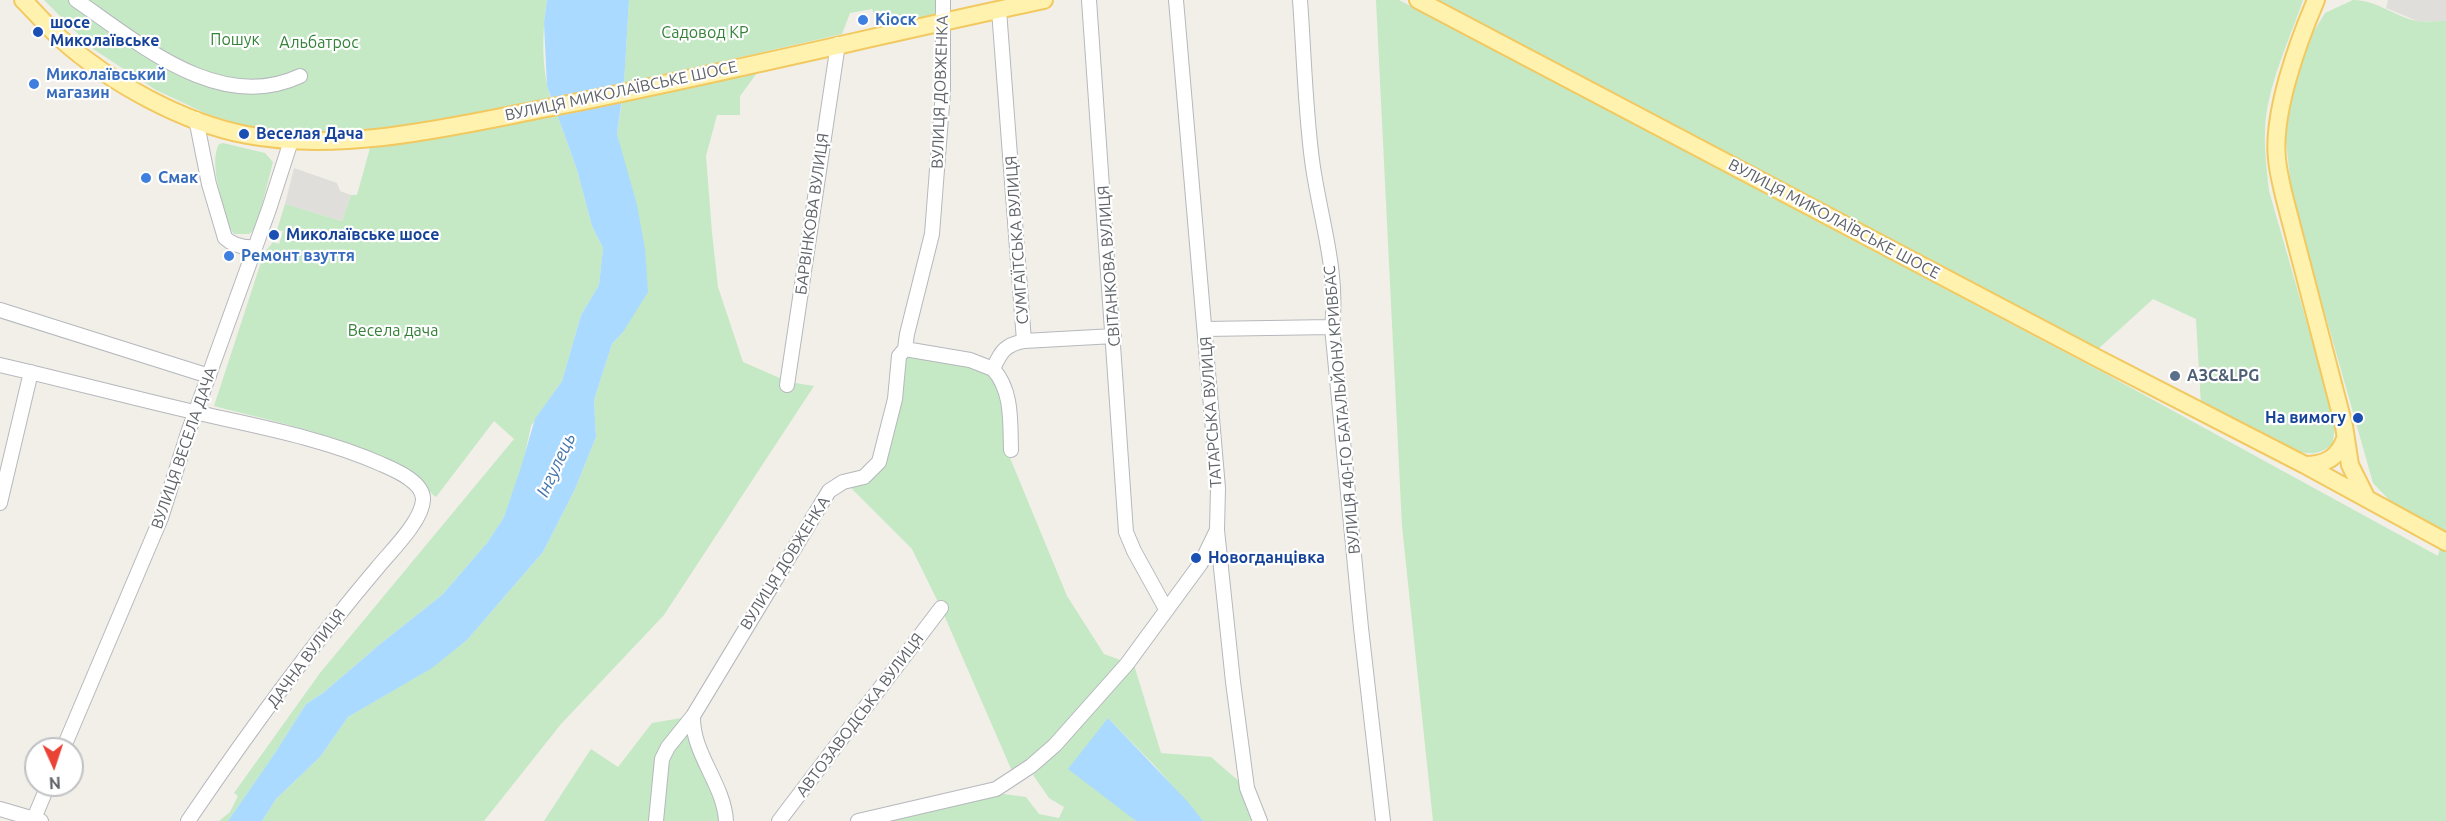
<!DOCTYPE html>
<html>
<head>
<meta charset="utf-8">
<style>
	body { margin:0 }
	#map { position:relative; width:2446px; height:821px; overflow:hidden; background:#f1efe8; font-family:Ubuntu,sans-serif }
	canvas { display:block }
	.north { position:absolute; left:24px; top:737px; width:60px; height:60px; box-sizing:border-box; background:#fff; border:2px solid #bfc1c3; border-radius:50%; rotate:177deg; font-size:16px; font-weight:700; line-height:24px; text-align:center; color:#5f6368 }
	.north::after { content:''; display:block; margin:auto; width:21px; height:27px; background:#ea4335; clip-path:polygon(50% 0,100% 100%,50% 72%,0 100%) }
</style>
</head>
<body>
<div id="map">
<canvas width="2446" height="821"></canvas>
<div class="north">N</div>
</div>
<script>
const ctx = document.querySelector('canvas').getContext('2d');
ctx.lineJoin = 'round';
function fillPath(path, color) { ctx.fillStyle = color; ctx.fill(path, 'evenodd'); }
function trace(path, color, width, dash) { ctx.strokeStyle = color; ctx.lineWidth = width; ctx.lineCap = dash ? 'butt' : 'round'; ctx.setLineDash(dash || []); ctx.stroke(path); }
function write(font, color, halo, rows, align = 'center') {
  ctx.font = font + ' Ubuntu,sans-serif'; ctx.lineWidth = 4.5; ctx.setLineDash([]); ctx.textBaseline = 'middle'; ctx.strokeStyle = halo; ctx.fillStyle = color; for (const [text, x, y, turn = 0] of rows) {
    ctx.save(); ctx.translate(x, y); ctx.rotate((+turn || 0) * Math.PI / 180); ctx.textAlign = isNaN(turn) ? turn : align; if (halo) ctx.strokeText(text, 0, 0); ctx.fillText(text, 0, 0); ctx.restore();
  }
}
const industrial = new Path2D(`
	M2388,0h58v21h-29l-31,-13z
	M294,168l43,15 3,8 11,4 -9,26 -57,-17z`);
const green = new Path2D(`
	M44,0h28l66,49 67,33 30,9 41,-1 -4,-10c-54,15 -147,-47 -187,-80h462c-5,31 -6,69 4,99l-32,6 1,8 -147,25 -82,3 -47,-7 5,-7 -42,-13 -51,-24 -63,-41z
	M629,0h310v16l-60,11 -7,-18 -22,4 -8,21 -218,50z
	M1376,0h23l705,373 334,183 4,-16 4,2v279h-1013l-31,-295z
	M1434,0h869c-13,39 -37,88 -38,130 -1,20 2,41 4,61l67,233 -4,21c-4,2 -8,6 -13,7 -26,9 -92,-33 -118,-47l-5,-86 -43,-20 -55,50z
	M2353,0c24,0 42,17 64,21 9,1 20,0 29,0v512l-52,-28 -21,-22 -81,-286 -7,-65 8,-52 12,-34 20,-33z
	M757,73l-17,23v19h-23l-11,41 6,77 6,54 25,75 46,20 25,4 -150,229 -103,109 -77,97h-222l14,-22 44,-42 28,-40 83,-49 36,-28 76,-88 32,-63 21,-52 -2,-37 18,-56 11,-12 2,-164 -8,-34 5,-33z
	M557,114l20,56 15,56 11,22 -4,37 -18,30 -19,66 -31,45 -9,41 -18,50 -17,26 -45,52 -63,50 -56,48 -17,11 -31,49 -47,68h-9l11,-9 8,-16 -4,-3 86,-120 194,-234 -20,-18 -58,76c-10,-7 -14,-19 -25,-26 -61,-34 -131,-48 -197,-65l50,-153 9,-11 6,2 4,-13 -6,-1 8,-26 57,17 9,-26h6l13,-47z
	M223,143l42,10 8,9 -17,66 -7,6h-15l-5,-7c-5,-20 -21,-64 -10,-83z
	M910,352l59,13 20,7 12,14 7,67 59,143 37,58 19,7 -70,80 -41,30 -71,-163 -29,-59 -61,-61 18,-9 34,-120z
	M1134,665l27,88 50,4 30,26 15,38h-53l-48,-55 -47,-48 11,88 17,15h-253l121,-27 22,3 13,17 20,4 5,-11 -15,-9 -16,-23z
	M693,716l33,105h-182l47,-72 27,18 34,-44z`);
const water = new Path2D(`
	M547,0h82l-5,84 -7,50 20,71 8,44 3,43 -25,40 -11,12 -18,56 2,37 -21,52 -32,63 -76,88 -35,28 -84,49 -28,40 -44,42 -14,22h-34l47,-68 31,-49 17,-11 56,-48 63,-50 45,-52 17,-26 17,-50 14,-48 27,-38 19,-66 18,-30 4,-37 -11,-22 -15,-56 -30,-84 -3,-63z
	M1108,718l80,84 15,19h-67l-68,-52z`);
const minor = new Path2D(`
	M76,0c63,43 143,114 224,76
	M1089,0l37,532 8,19 32,58
	M1176,0l42,488 -1,42 16,152 14,106 13,33
	M1300,0c4,53 5,107 12,160 7,55 27,110 20,167l29,301 22,193
	M999,10l25,331c-19,4 -23,10 -31,28 20,22 17,54 18,81
	M196,119l13,65 16,54c8,7 19,10 30,9
	M0,310l209,66
	M1205,329l127,-2
	M1024,341l90,-5
	M905,349l65,11 23,9
	M0,365c65,15 129,32 194,47 61,14 129,26 187,52 14,6 43,18 42,36 -1,21 -32,51 -45,67 -68,80 -131,167 -190,254
	M787,385l51,-341
	M0,503l31,-131
	M63,749l98,-231 27,-85 81,-224 22,-68
	M0,809l41,12
	M33,821l15,-36
	M656,821l6,-62 6,-12 25,-31
	M726,821c-2,-37 -34,-67 -33,-105l136,-225 14,-9 21,-5 15,-15 16,-63 4,-43 6,-7 2,-15 25,-100 11,-142v-92
	M779,821l162,-213
	M858,821l138,-32 35,-23 24,-21 72,-81 74,-101 15,-31`);
const major = new Path2D(`
	M23,0c13,13 25,27 38,39 48,43 122,84 186,96 102,19 215,-11 316,-30 161,-32 321,-71 481,-105
	M1418,0l681,359 206,106 141,77
	M2316,0c-18,42 -44,113 -39,159 1,12 4,24 7,37l60,230 6,39 17,34
	M2305,465c20,0 33,-7 40,-26`);
const markers = [
	[863,20,6,"#3f7fe0"],
	[38,32,6,"#1a4fb4"],
	[34,84,6,"#3f7fe0"],
	[244,134,6,"#1a4fb4"],
	[146,178,6,"#3f7fe0"],
	[274,235,6,"#1a4fb4"],
	[229,256,6,"#3f7fe0"],
	[2175,376,6,"#5c6f8a"],
	[2358,418,6,"#1a4fb4"],
	[1196,558,6,"#1a4fb4"]
];
const shopNames = [
	["Кіоск",875,20],
	["Миколаївський",46,75],
	["магазин",46,93],
	["Смак",158,178],
	["Ремонт взуття",241,256]
];
const transitNames = [
	["шосе",50,23],
	["Миколаївське",50,41],
	["Веселая Дача",256,134],
	["Миколаївське шосе",286,235],
	["На вимогу",2346,418,"right"],
	["Новогданцівка",1208,558]
];
const parkNames = [
	["Садовод КР",705,33],
	["Пошук",235,40],
	["Альбатрос",319,43],
	["Весела дача",393,331]
];
const streetNames = [
	["ВУЛИЦЯ МИКОЛАЇВСЬКЕ ШОСЕ",621,91,-12],
	["ВУЛИЦЯ ДОВЖЕНКА",940,92,-88],
	["БАРВІНКОВА ВУЛИЦЯ",812,214,-82],
	["ВУЛИЦЯ МИКОЛАЇВСЬКЕ ШОСЕ",1834,219,28],
	["СУМГАЇТСЬКА ВУЛИЦЯ",1017,240,-94],
	["СВІТАНКОВА ВУЛИЦЯ",1109,266,-94],
	["ВУЛИЦЯ 40-ГО БАТАЛЬЙОНУ КРИВБАС",1342,410,-95],
	["ТАТАРСЬКА ВУЛИЦЯ",1211,412,-94],
	["ВУЛИЦЯ ВЕСЕЛА ДАЧА",184,448,-71],
	["ВУЛИЦЯ ДОВЖЕНКА",785,563,-58],
	["ДАЧНА ВУЛИЦЯ",306,658,-53],
	["АВТОЗАВОДСЬКА ВУЛИЦЯ",860,715,-53]
];
const serviceNames = [
	["АЗС&LPG",2187,376]
];
const waterNames = [
	["Інгулець",556,465,-65]
];
fillPath(industrial, '#e0deda');
fillPath(green, '#c5e8c5');
fillPath(water, '#aadaff');
trace(minor, '#b5b8bc', 16);
trace(major, '#f2c960', 20);
trace(minor, '#fff', 14);
trace(major, '#fff2af', 16);
for (const [x, y, r, color] of markers) { const dot = new Path2D(); dot.arc(x, y, r, 0, 2 * Math.PI); ctx.fillStyle = color; ctx.fill(dot); trace(dot, '#fff', 2); }
write('bold 16px', '#366cbe', '#fff', shopNames, 'left');
write('bold 16px', '#164399', '#fff', transitNames, 'left');
write('16px', '#348238', '#fff', parkNames);
write('16px', '#5f6368', '#fff', streetNames);
write('bold 16px', '#4e5e75', '#fff', serviceNames, 'left');
write('italic 18px', '#4174aa', '#fff', waterNames);
</script>
</body>
</html>
